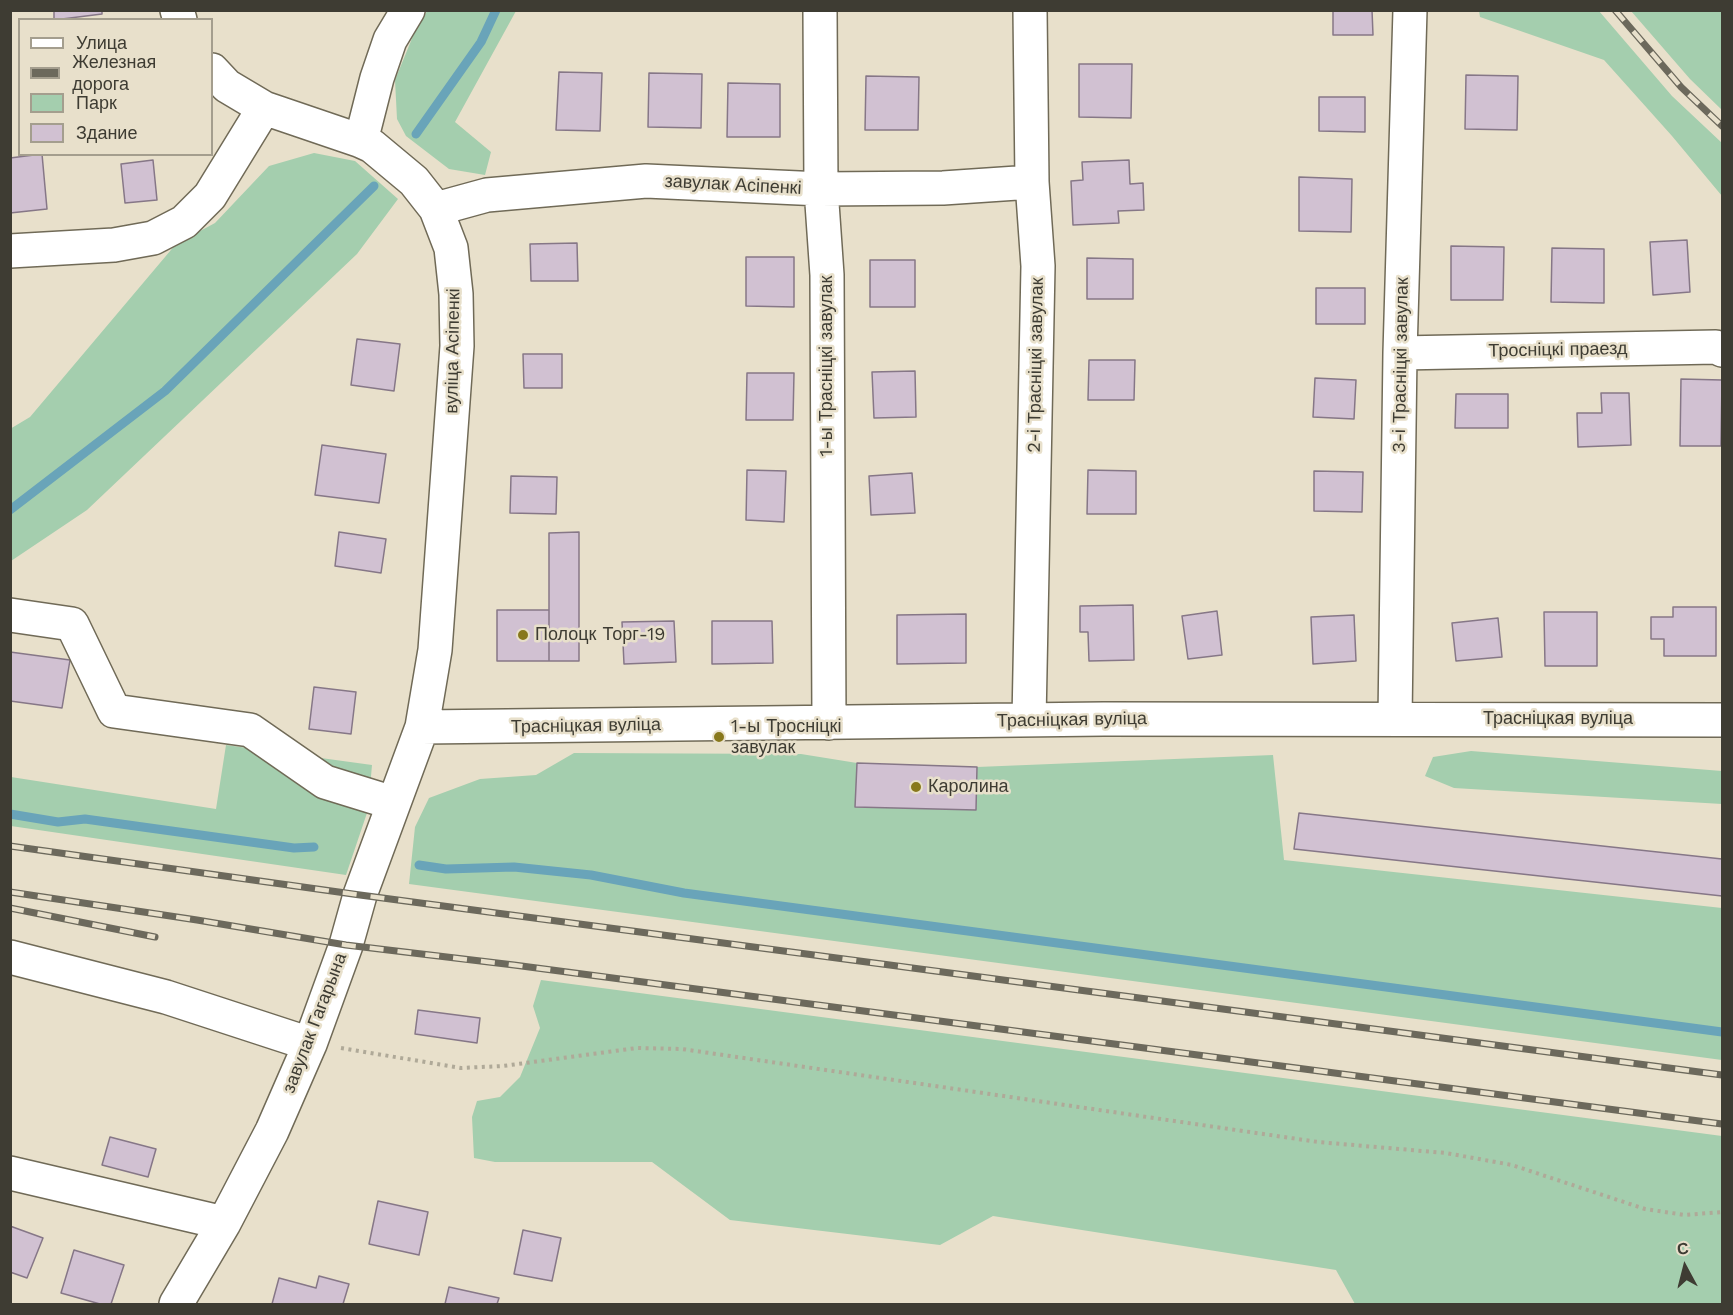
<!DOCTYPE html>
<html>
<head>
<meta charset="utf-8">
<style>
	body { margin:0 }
	#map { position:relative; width:1733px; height:1315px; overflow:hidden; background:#e8e0cb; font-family:"Work Sans",sans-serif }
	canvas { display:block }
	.frame { position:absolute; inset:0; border:12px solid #3e3c33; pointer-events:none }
	.legend { position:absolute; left:18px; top:18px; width:195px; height:138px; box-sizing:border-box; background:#e8e0cb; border:2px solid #a49e8e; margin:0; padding:8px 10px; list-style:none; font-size:18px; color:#3e3c33 }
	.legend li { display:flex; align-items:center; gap:12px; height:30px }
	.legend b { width:30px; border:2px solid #a49e8e }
	.north { position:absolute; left:1655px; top:1237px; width:60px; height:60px; -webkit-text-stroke:4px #e8e0cb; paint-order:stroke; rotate:353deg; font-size:16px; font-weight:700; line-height:24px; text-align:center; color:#3e3c33 }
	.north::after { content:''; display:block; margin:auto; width:21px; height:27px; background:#3e3c33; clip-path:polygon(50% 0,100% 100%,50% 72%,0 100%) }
</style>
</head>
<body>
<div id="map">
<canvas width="1733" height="1315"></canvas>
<div class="frame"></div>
<ul class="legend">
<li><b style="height:8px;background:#fff"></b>Улица</li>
<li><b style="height:8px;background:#6c695c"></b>Железная дорога</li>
<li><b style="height:16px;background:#a4ceae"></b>Парк</li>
<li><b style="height:16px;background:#d1c1d2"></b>Здание</li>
</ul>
<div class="north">С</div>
</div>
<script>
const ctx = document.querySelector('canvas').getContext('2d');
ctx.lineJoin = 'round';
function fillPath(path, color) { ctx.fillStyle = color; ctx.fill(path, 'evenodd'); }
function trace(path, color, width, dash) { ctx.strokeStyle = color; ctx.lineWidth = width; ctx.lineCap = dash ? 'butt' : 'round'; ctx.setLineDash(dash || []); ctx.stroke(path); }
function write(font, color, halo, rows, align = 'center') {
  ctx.font = font + ' "Work Sans",sans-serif'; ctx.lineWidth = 5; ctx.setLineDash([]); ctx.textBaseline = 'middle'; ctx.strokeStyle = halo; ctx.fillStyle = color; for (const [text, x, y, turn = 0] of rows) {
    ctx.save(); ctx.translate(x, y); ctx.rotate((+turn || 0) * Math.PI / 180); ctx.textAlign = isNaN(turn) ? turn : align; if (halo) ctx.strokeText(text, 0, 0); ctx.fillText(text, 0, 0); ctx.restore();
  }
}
const green = new Path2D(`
	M427,11h89l-61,111 36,30 -6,23 -36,-6 -43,-33 -9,-17 -2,-39 18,-44z
	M1479,11h120l73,85 50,47v53l-50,-60 -68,-76 -124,-43z
	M1631,11h91v99l-32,-31z
	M314,153l41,8 43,38 -41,55 -270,256 -76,51 -1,-132 20,-12 146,-173 39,-21 54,-57z
	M226,745l146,20 -4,45 -22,65 -335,-49v-49l205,32z
	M1471,751l251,20v33l-268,-16 -29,-12 8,-19z
	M574,753l227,1 56,9 -1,44 119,3 2,-43 296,-12 11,105 438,48v152l-1313,-176 6,-57 14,-29 51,-19 56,-4z
	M541,980l1181,156v168h-367l-19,-34 -343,-54 -53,29 -210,-25 -78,-58h-157l-21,-4 -2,-41 5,-16 23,-4 20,-20 20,-49 -7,-22z`);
const stream = new Path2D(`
	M416,134l65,-92 15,-32
	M10,510l155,-119 209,-205
	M10,814l48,8 27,-3 209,29 20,-1
	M419,865l27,4 68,-2 77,8 93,18 1038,139`);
const building = new Path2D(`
	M54,10h48v4l-48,6z
	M1333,10h39l1,25h-40z
	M1079,64h53l-1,54 -52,-1z
	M559,72l43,1 -2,58 -44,-1z
	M649,73l53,1 -1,54 -53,-1z
	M1466,75l52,1 -1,54 -52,-1z
	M866,76l53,1 -1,53h-53z
	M728,83l52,1v53h-53z
	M1319,97h46v35l-46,-1z
	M42,154l5,55 -37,4v-55z
	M153,160l4,40 -32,3 -4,-39z
	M1129,160l1,24 13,-1 1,27 -26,1 1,12 -46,2 -2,-44 12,-1 -1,-18z
	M1299,177l53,2 -1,53 -52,-1z
	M1687,240l3,52 -37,3 -3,-53z
	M577,243l1,38h-47l-1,-37z
	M1451,246l53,1 -1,53h-52z
	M1552,248l52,1v54l-53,-1z
	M746,257h48v50l-48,-1z
	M1087,258l46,1v40h-46z
	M870,260h45v47h-45z
	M1316,288h49v36h-49z
	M357,339l43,5 -6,47 -43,-6z
	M523,354h39v34h-38z
	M1089,360h46l-1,40h-46z
	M915,371l1,46 -42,1 -2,-46z
	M747,373h47l-1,47h-47z
	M1315,378l41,2 -2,39 -41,-2z
	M1681,379l41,1 -1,66h-41z
	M1601,393h28l2,52 -53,2 -1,-34h25z
	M1456,394h52v34h-53z
	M322,445l64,9 -7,49 -64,-8z
	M747,470l39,1 -2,51 -38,-2z
	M1088,470l48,1v43h-49z
	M1314,471l49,1 -1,40 -48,-1z
	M912,473l3,40 -44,2 -2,-39z
	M511,476l46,1 -1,37 -46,-1z
	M339,532l47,7 -5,34 -46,-7z
	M579,532v129h-30v-128z
	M1133,605l1,55 -45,1 -1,-29h-8v-26z
	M1673,607h43v49h-52v-17h-13v-22h22z
	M497,610h52v51h-52z
	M1217,611l5,44 -34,4 -6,-43z
	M1544,612h53v54h-52z
	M966,614v49l-69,1v-49z
	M1354,615l2,46 -43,3 -2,-47z
	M1498,618l4,39 -46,4 -4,-38z
	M674,621l2,41 -52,2 -2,-42z
	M712,621h60l1,42 -61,1z
	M10,652l60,8 -8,48 -52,-7z
	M314,687l42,5 -5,42 -42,-5z
	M857,763l120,4 -1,43 -121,-3z
	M1299,813l423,46v37l-428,-47z
	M418,1010l62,8 -3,25 -62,-9z
	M110,1137l46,12 -8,28 -46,-12z
	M378,1201l50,11 -9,43 -50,-11z
	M10,1226l33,12 -16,40 -17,-6z
	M523,1230l38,8 -9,43 -38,-7z
	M74,1250l50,15 -13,39h-11l-39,-11z
	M319,1276l30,8 -6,20h-71l7,-26 37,10z
	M449,1287l50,11 -2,6h-52z`);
const path = new Path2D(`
	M341,1048l120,20 42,-2 134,-18 45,1 636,93 128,11 66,12 133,44 40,6 37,-3`);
const minor = new Path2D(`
	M177,10l3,10
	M820,10l1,179 6,86 2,448
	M361,141l16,-63 13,-38 18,-30
	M436,209l51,-14 159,-14 175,8 122,-1 89,-6
	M10,251l104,-6 39,-7 31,-16 26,-26 54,-88
	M1400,353l316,-6 6,3
	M10,615l62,9 42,87 136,19 75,52 68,21
	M1395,719l5,-366 10,-343
	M1029,720l9,-454 -6,-84 -2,-172
	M422,727l682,-8 618,1
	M10,957l156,40 144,47
	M10,1173l214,50
	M176,1304l48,-81 48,-92 38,-87 36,-99 14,-50 62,-168 13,-77 22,-304 -1,-52 -5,-46 -15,-39 -22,-28 -42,-35 -11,-5 -97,-33 -37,-22 -15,-16`);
const rail = new Path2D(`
	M1615,10l66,77 41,39
	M10,846l350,49 1362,180
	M10,892l187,28 149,25 168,20 1208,159
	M10,908l145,29`);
const markers = [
	[523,635,6,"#88781c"],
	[719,737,6,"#88781c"],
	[916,787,6,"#88781c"]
];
const streetNames = [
	["завулак Асіпенкі",733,185,3],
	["Тросніцкі праезд",1558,350,-1],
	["вуліца Асіпенкі",453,351,-89],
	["2-і Трасніцкі завулак",1036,365,-89],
	["3-і Трасніцкі завулак",1401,365,-89],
	["1-ы Трасніцкі завулак",827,366,-90],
	["Трасніцкая вуліца",1558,719],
	["Трасніцкая вуліца",1072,720,-1],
	["Трасніцкая вуліца",586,726,-1],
	["завулак Гагарына",315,1023,-69]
];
const poiNames = [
	["Полоцк Торг-19",535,635],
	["1-ы Тросніцкі",731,727],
	["завулак",731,748],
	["Каролина",928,787]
];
fillPath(green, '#a4ceae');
trace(stream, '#69a4b9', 9);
fillPath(building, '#d1c1d2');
trace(building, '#867787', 1.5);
trace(minor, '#706a57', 36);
trace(path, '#afa998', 4, [3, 4.5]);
trace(minor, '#fff', 33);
trace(rail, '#6c695c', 7);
trace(rail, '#e8e0cb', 4.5, [14]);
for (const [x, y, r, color] of markers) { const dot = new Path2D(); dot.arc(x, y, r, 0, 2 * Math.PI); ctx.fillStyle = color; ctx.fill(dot); trace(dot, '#e8e0cb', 2); }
write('18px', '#3e3c33', '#e8e0cb', streetNames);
write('18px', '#3e3c33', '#e8e0cb', poiNames, 'left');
</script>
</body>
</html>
